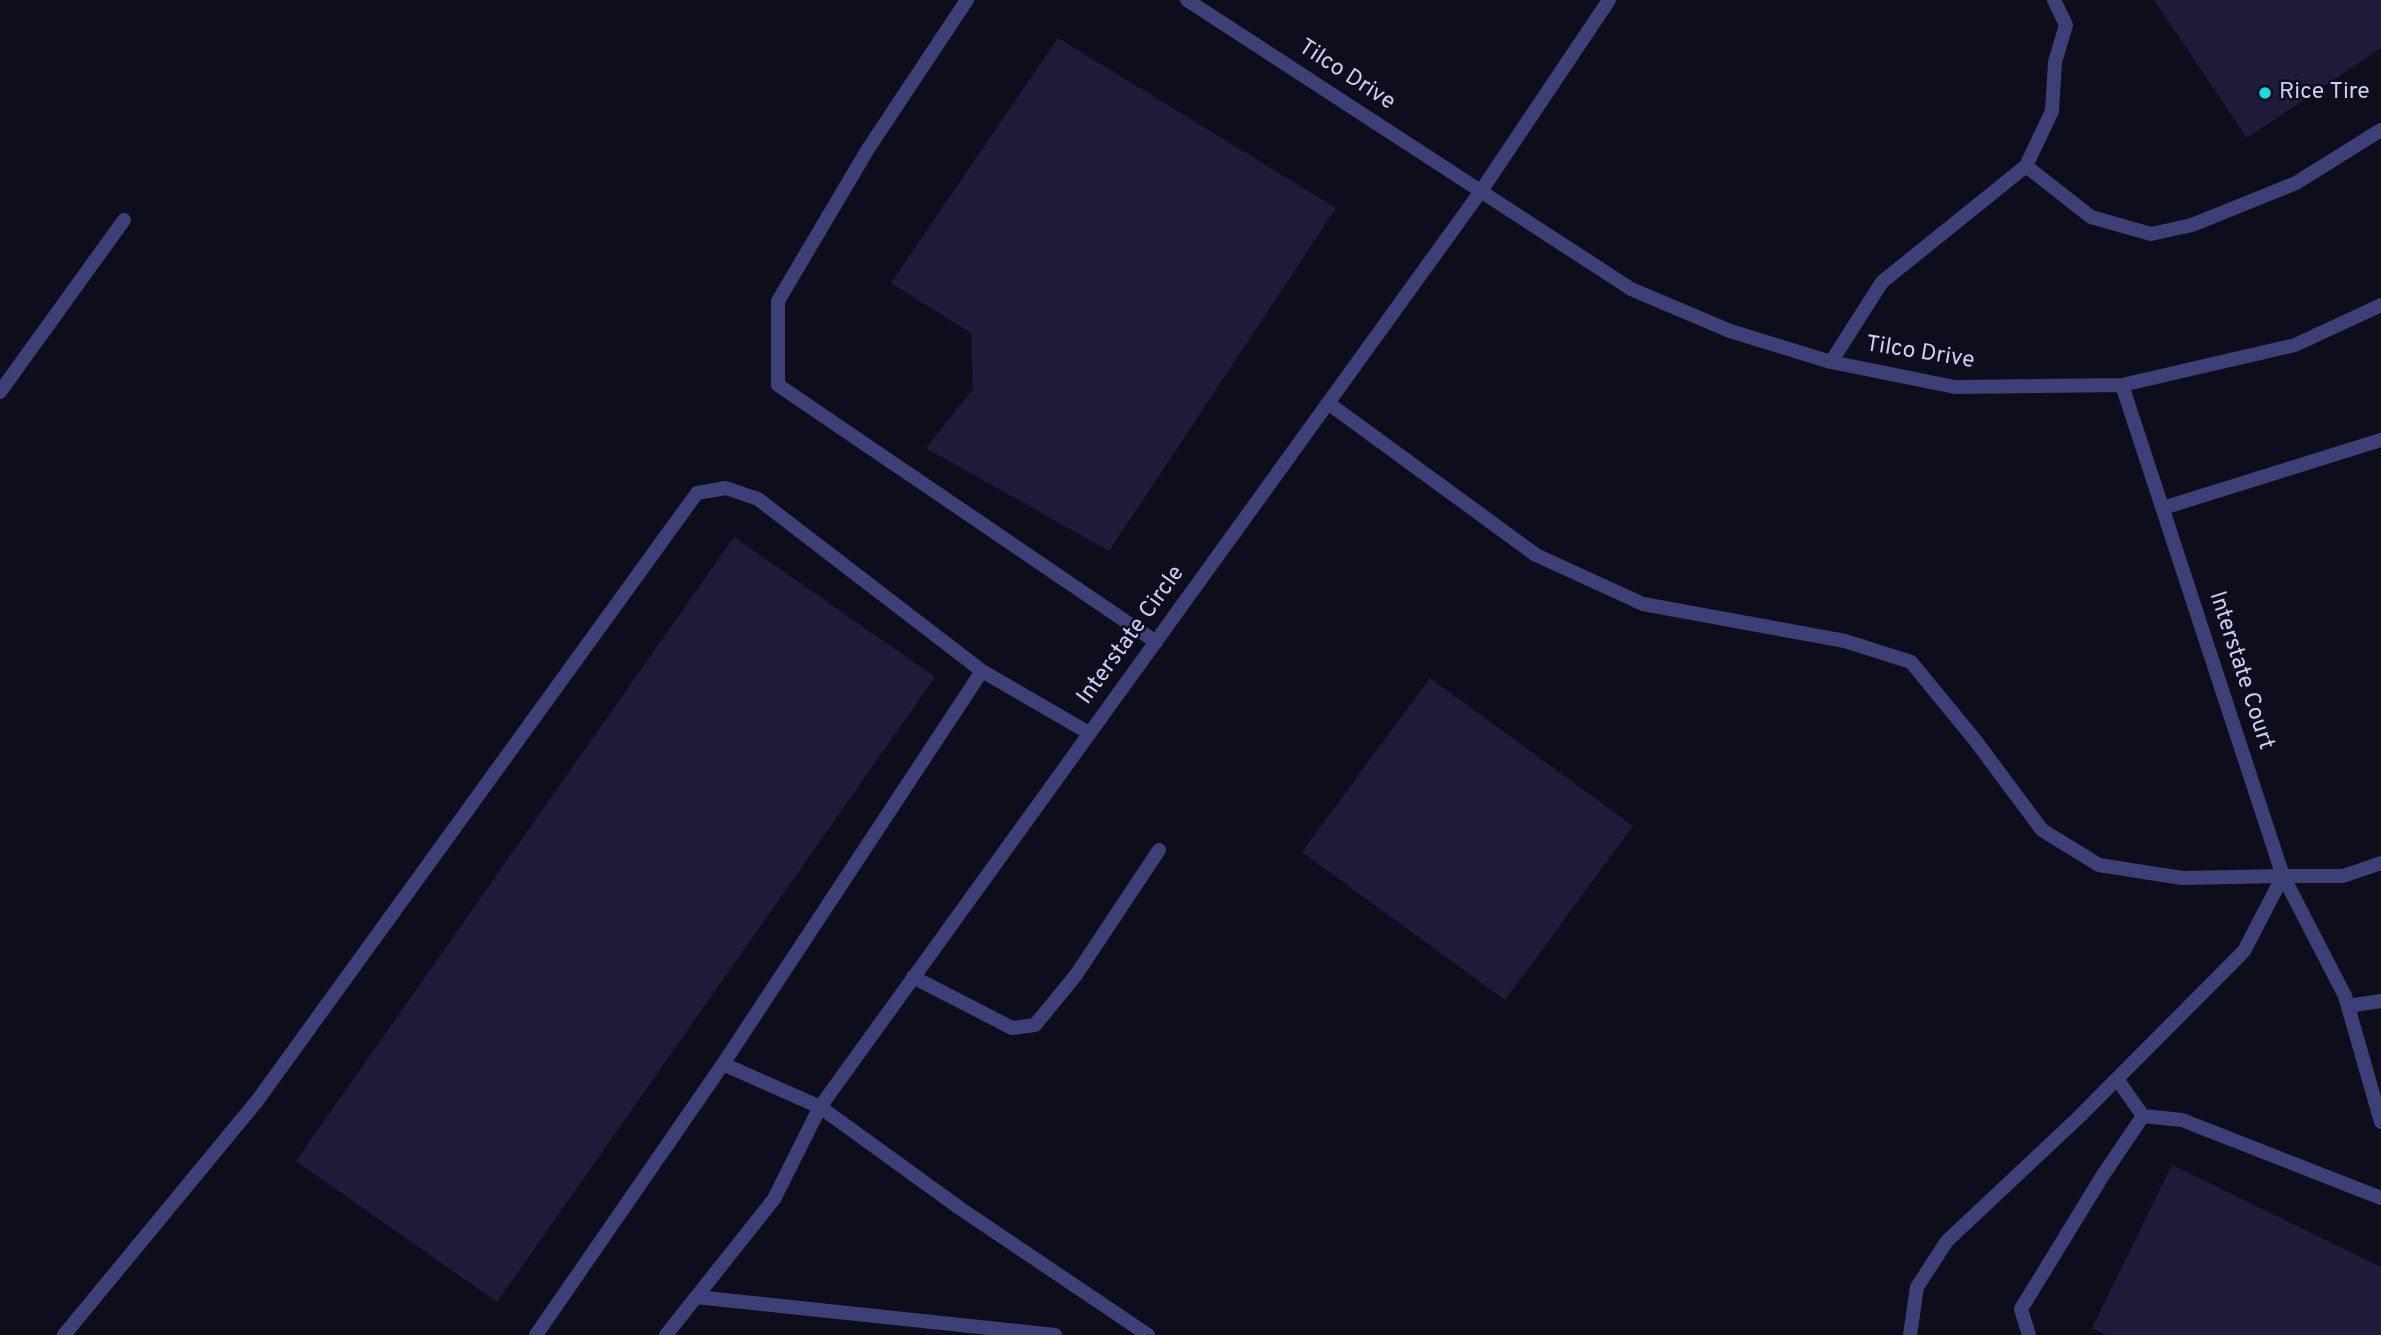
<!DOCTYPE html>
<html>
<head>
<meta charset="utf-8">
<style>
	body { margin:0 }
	canvas { display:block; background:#0e0d1c }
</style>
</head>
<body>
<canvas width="2381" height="1335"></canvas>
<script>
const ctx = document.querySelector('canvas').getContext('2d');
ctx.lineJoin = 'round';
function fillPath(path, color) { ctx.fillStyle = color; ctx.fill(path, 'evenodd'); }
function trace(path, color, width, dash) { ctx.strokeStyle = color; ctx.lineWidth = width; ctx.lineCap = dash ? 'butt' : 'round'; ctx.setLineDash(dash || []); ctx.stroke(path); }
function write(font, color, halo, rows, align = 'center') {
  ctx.font = font + ' Overpass,sans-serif'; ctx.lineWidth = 5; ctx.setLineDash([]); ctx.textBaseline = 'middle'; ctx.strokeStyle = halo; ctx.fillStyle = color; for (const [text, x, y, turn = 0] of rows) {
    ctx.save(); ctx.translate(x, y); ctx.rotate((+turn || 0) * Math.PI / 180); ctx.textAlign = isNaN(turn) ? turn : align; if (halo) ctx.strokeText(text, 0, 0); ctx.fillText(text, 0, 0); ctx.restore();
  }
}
const building = new Path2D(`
	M2154,0h227v48l-134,90z
	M1058,38l278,170 -227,343 -183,-103 47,-59 -2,-56 -80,-50z
	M734,537l201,140 -438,625 -201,-141z
	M1430,678l203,148 -128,174 -203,-148z
	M2172,1165l209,102v68h-275l-14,-7z`);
const lane = new Path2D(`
	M967,0l-99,149 -90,152v84l378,257
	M2026,166l65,51 60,17 41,-9 104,-42 85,-53
	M1831,362l51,-80 144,-116 26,-55 3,-49 11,-37 -12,-25
	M1328,403l208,152 107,49 202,37 66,21 64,78 67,90 57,35 83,13 101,-2
	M2163,508l218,-68
	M1089,733l-107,-62 -259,393 97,43 141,102 187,126
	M2283,876l62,120 36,126
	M913,977l99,51 23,-3 41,-50 83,-125
	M2348,1006l33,-5
	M2117,1079l26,37
	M696,1297l359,38
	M64,1335l193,-234 440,-608 29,-5 32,11 224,172
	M536,1335l187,-271
	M666,1335l108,-136 46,-92
	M1910,1335l7,-48 30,-46 132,-124 165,-166 39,-75
	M2029,1335l-8,-26 82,-134 40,-59 39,4 199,78`);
const street = new Path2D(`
	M1187,0l444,289 99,42 101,31 124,25 167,-2 173,-40 86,-40
	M2122,385l161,491h60l38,-13
	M0,392l124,-172
	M820,1107l661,-916 128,-191`);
const markers = [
	[2265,93,7,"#16dcdd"]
];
const streetNames = [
	["Tilco Drive",1346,76,33],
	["Tilco Drive",1920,354,9],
	["Interstate Circle",1132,636,-54],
	["Interstate Court",2240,671,72]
];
const poiNames = [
	["Rice Tire",2279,93]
];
fillPath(building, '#1f1b3b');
trace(lane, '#3d4076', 14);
trace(street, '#3d4076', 14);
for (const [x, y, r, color] of markers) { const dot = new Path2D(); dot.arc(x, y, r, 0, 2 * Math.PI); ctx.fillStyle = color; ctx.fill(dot); trace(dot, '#0e0d1c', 2.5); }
write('23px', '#cecdfa', '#0e0d1c', streetNames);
write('23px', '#cecdfa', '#0e0d1c', poiNames, 'left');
</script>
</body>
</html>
